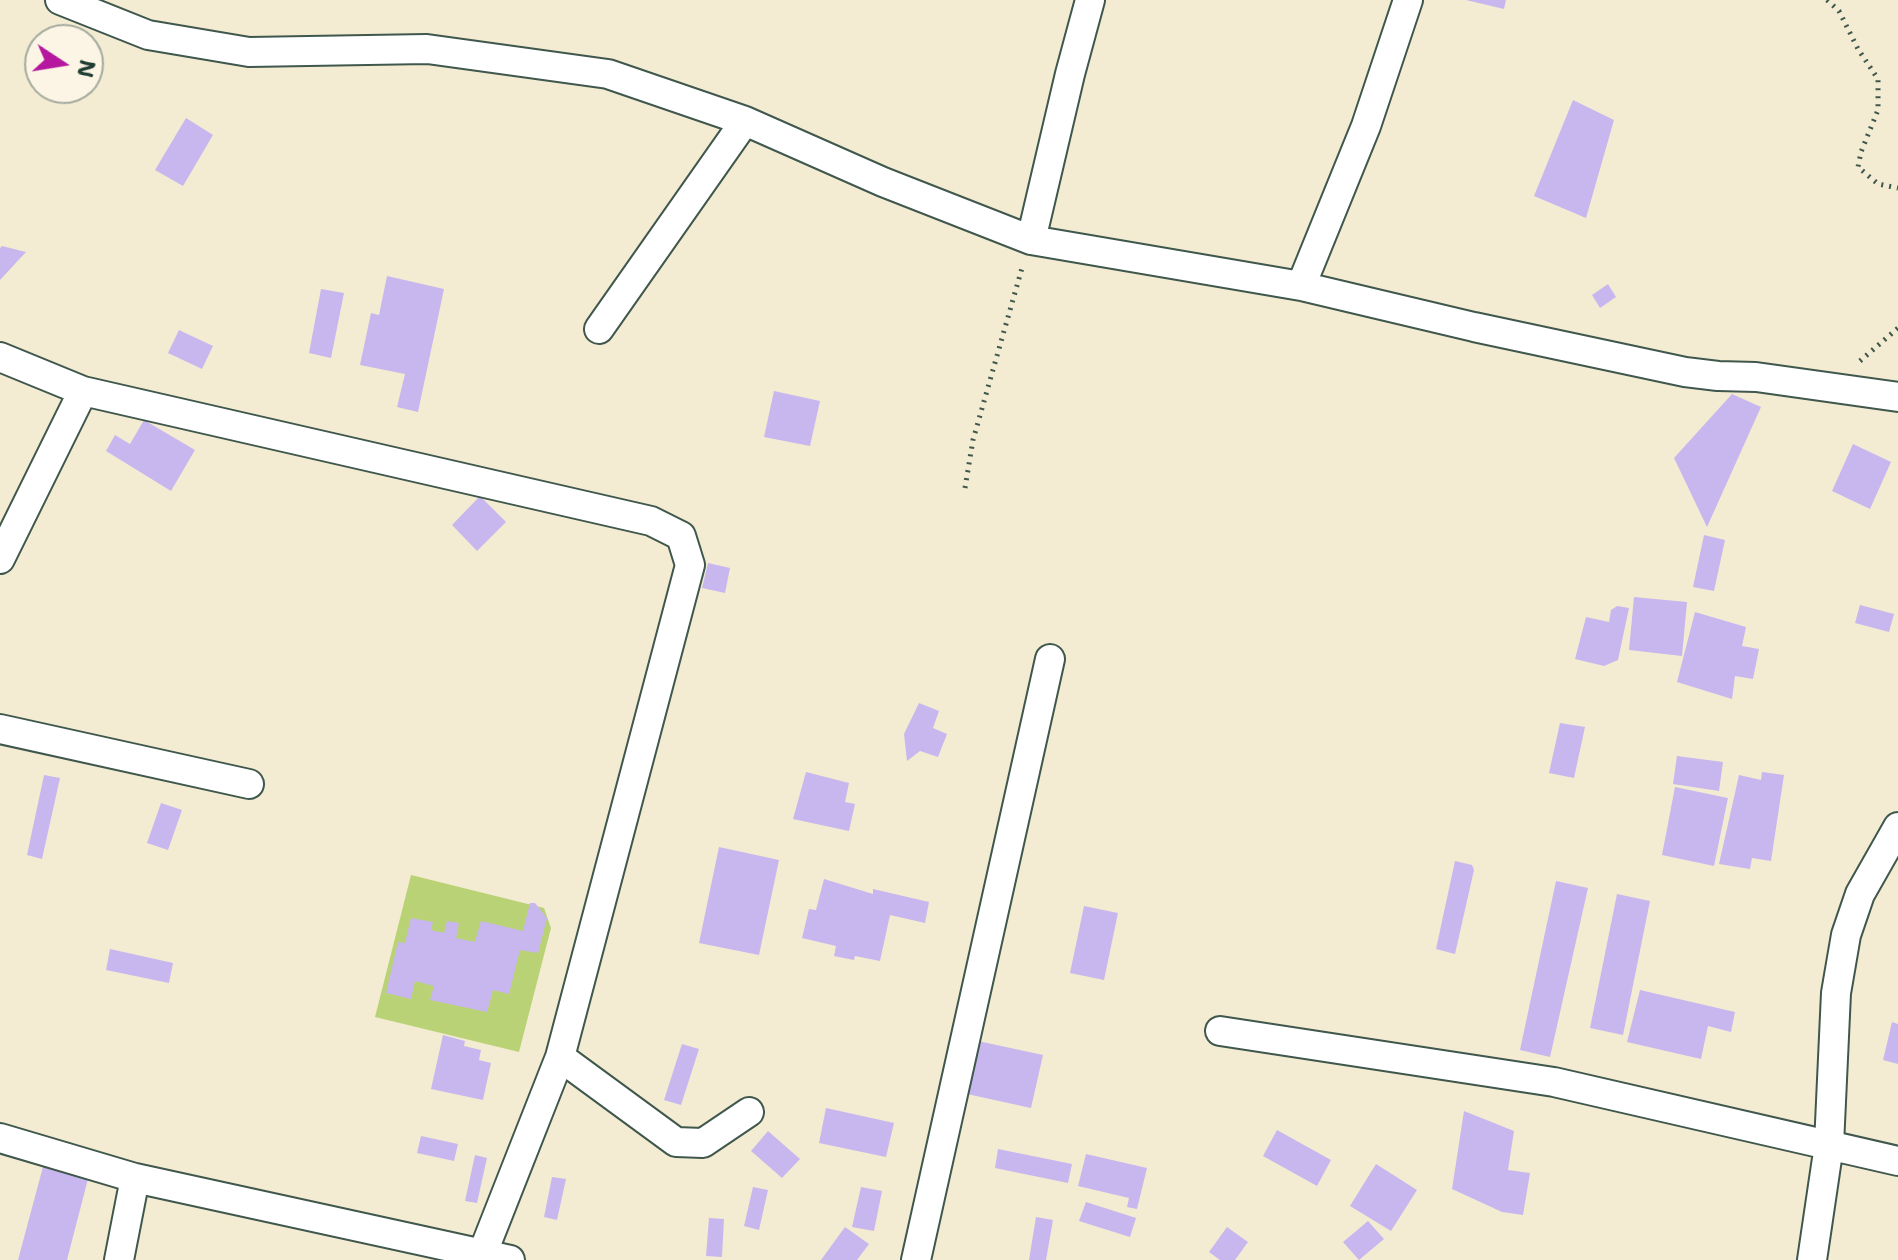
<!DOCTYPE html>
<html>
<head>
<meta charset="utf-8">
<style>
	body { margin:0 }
	#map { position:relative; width:1898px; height:1260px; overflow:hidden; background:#f3ecd2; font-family:"Shantell Sans",sans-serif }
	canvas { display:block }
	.north { position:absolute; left:24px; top:24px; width:80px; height:80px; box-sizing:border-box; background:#fcf5e5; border:2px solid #a4ab9e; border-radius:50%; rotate:102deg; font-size:22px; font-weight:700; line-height:32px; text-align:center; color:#1f3d34 }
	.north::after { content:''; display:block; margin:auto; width:28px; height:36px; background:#b5179e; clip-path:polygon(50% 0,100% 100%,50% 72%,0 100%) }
</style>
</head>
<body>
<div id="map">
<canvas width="1898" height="1260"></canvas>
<div class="north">N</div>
</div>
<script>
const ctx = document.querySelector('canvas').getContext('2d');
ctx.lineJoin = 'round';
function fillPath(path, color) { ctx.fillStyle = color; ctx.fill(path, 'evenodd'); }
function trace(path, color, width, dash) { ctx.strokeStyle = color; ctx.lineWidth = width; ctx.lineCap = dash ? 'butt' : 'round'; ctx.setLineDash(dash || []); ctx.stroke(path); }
const green = new Path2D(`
	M411,875l133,33 7,20 -32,124 -144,-35z`);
const building = new Path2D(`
	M1466,0h40l-2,9z
	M1573,100l41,20 -28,98 -52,-22z
	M186,118l27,17 -30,51 -28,-16z
	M2,246l24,6 -26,28v-32z
	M387,276l57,13 -26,123 -21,-5 8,-33 -45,-9 11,-52 8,2z
	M1608,284l8,13 -16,11 -8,-13z
	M321,289l23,4 -13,65 -22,-5z
	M179,330l34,16 -11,23 -34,-16z
	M774,391l46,10 -10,45 -46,-9z
	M1732,394l29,13 -54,120 -33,-69z
	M144,420l51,30 -24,41 -65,-40 9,-16 15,9z
	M1853,444l38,18 -21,47 -38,-18z
	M480,496l26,26 -29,29 -25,-26z
	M1704,535l21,5 -11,51 -21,-4z
	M708,563l22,5 -5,25 -23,-5z
	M1634,597l53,5 -5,54 -53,-6z
	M1860,605l34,9 -5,18 -34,-9z
	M1617,606l12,2 -11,52 -14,6 -29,-7 11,-42 23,5 2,-12z
	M1695,612l51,15 -4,19 17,3 -6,30 -18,-3 -3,23 -55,-17z
	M919,703l20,8 -6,17 14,6 -9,23 -18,-6 -13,10 -3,-27z
	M1560,723l25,4 -11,51 -25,-5z
	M1677,756l46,6 -4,29 -46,-7z
	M806,772l43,11 -4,19 10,2 -6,27 -56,-12z
	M1762,772l22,3 -13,86 -19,-3 -2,11 -31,-5 20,-89 22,5z
	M44,775l16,3 -18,81 -15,-4z
	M1675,787l53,11 -14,68 -52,-11z
	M161,803l21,7 -14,40 -21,-7z
	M719,847l60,13 -20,95 -60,-12z
	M1455,861l17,4 2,5 -19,84 -19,-5z
	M824,879l49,15v-5l56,13 -4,21 -35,-8 -10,46 -25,-5 -1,4 -20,-4 2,-10 -34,-8 7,-29 7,1z
	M1556,881l32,7 -38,169 -30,-7z
	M1617,894l33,7 -27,134 -33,-7z
	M530,903h5l12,15 -9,35 -18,-3 -11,44 -16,-4 -6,22 -57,-12 4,-14 -19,-5 -4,18 -25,-6 12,-51 7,1 6,-25 22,4 -2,8 13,3 3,-12 12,2 -3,15 19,4 6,-21 42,10z
	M1084,906l34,7 -14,67 -34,-7z
	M110,949l63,14 -4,20 -63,-13z
	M1640,990l95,22 -4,20 -23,-6 -7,33 -74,-17z
	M1892,1022l6,2v40l-15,-4z
	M443,1035l22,6 -1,5 17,4 -2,10 12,3 -8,37 -52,-11z
	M978,1041l65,14 -12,53 -64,-14z
	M682,1044l17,5 -18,56 -17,-5z
	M826,1108l68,15 -8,34 -67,-14z
	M1464,1111l50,20 -6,39 22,3 -7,42 -21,-3 -50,-23z
	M1277,1130l54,30 -14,26 -54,-30z
	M768,1131l32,28 -18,19 -31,-27z
	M421,1136l37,8 -4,17 -37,-8z
	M998,1149l74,15 -4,19 -73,-15z
	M1086,1154l61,14 -10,41 -10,-2 2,-9 -51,-12z
	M475,1155l12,3 -10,45 -12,-2z
	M44,1163l45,12 -22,85h-49z
	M1376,1164l41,26 -26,41 -41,-25z
	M552,1177l14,2 -9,41 -13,-3z
	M753,1187l15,3 -9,40 -15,-4z
	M861,1187l21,4 -8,40 -22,-4z
	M1086,1202l50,16 -6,19 -51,-16z
	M1036,1217l17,3 -7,40h-17z
	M709,1218l15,1 -2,38 -16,-1z
	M1368,1221l16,18 -25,21 -16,-18z
	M845,1227l24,17 -12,16h-36z
	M1227,1227l21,15 -13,18h-15l-11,-8z`);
const path = new Path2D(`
	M1827,0l12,11 19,38 20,30v31l-17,42 -3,15 20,17 20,4
	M1860,361l38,-33
	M965,488l8,-48 49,-172`);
const minor = new Path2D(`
	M60,0l88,35 101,17 178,-3 181,25 137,47 138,61 148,58 270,46 173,41 211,45 33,4 38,1 142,20
	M1031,240l39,-166 20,-74
	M1301,286l65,-160 42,-126
	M599,329l146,-208
	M0,357l83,34 568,130 30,15 9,29 -130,492 -80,203
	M0,559l83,-168
	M0,729l249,55
	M1220,1031l334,51 344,79
	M560,1057l116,85 27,1 46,-31
	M0,1138l135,40 375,82
	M119,1260l16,-82
	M916,1260l134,-601
	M1812,1260l17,-115 7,-152 10,-58 14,-41 38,-67`);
fillPath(green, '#bad276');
fillPath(building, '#c8b7ee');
trace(minor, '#3f574c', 32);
trace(path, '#3f574c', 5, [2, 6]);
trace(minor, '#fff', 28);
</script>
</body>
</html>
